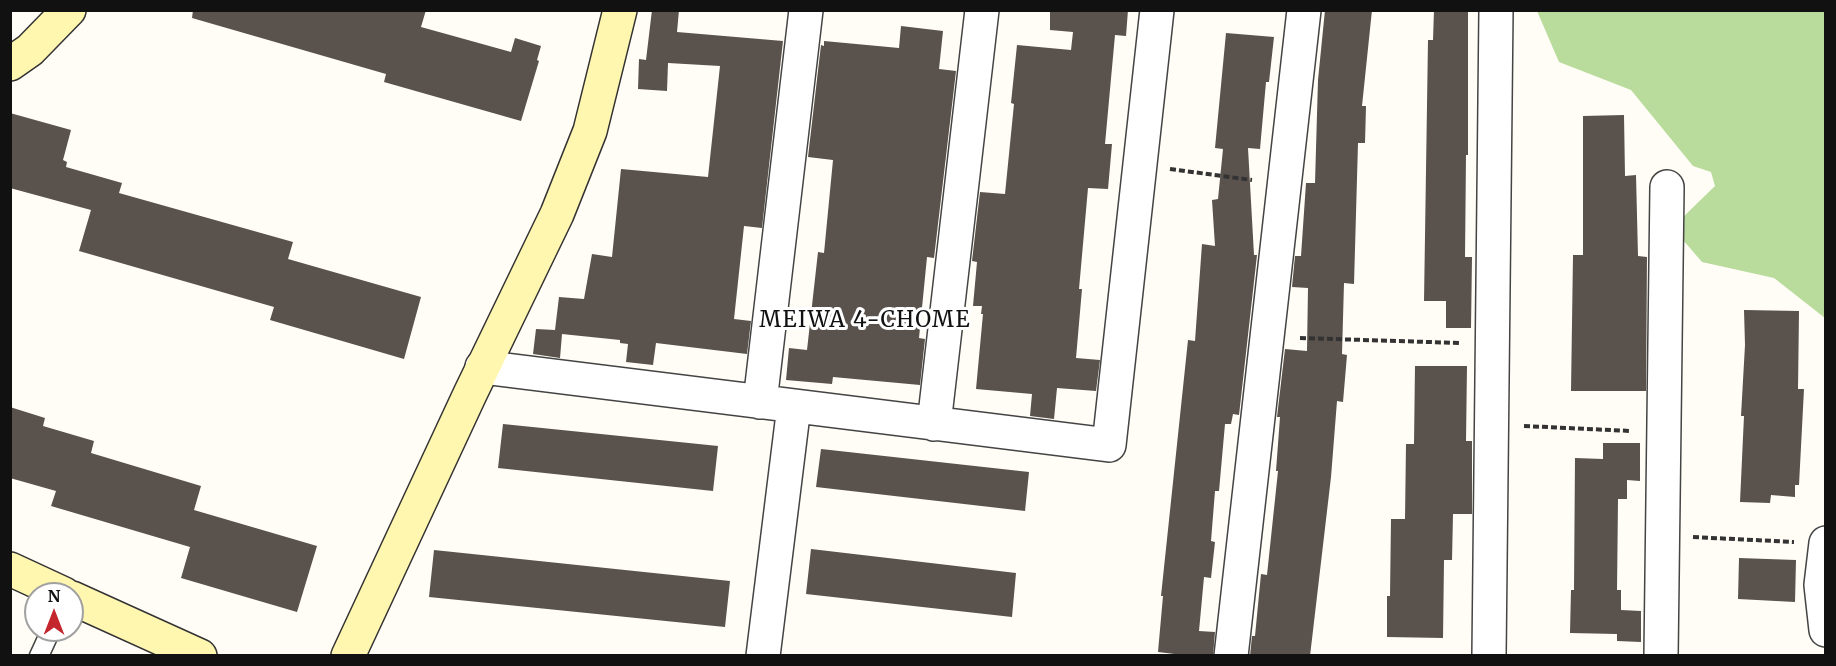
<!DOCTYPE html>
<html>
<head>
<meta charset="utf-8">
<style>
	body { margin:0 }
	#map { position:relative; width:1836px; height:666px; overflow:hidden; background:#fffdf5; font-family:Merriweather,serif }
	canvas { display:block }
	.frame { position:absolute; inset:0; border:12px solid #111; pointer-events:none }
	.north { position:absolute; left:24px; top:582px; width:60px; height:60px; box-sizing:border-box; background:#fff; border:2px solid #a0a0a0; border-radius:50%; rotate:0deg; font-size:16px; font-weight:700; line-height:24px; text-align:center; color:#111 }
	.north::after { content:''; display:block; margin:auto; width:21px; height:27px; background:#c4262e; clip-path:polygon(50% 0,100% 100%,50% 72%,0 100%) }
</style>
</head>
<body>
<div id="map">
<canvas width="1836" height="666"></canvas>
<div class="frame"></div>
<div class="north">N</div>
</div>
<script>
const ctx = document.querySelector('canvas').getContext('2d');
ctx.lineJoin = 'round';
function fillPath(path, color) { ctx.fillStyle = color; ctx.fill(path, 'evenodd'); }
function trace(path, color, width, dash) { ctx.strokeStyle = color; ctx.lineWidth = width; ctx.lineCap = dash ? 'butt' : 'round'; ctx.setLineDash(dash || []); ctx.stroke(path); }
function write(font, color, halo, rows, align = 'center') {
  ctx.font = font + ' Merriweather,serif'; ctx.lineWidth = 6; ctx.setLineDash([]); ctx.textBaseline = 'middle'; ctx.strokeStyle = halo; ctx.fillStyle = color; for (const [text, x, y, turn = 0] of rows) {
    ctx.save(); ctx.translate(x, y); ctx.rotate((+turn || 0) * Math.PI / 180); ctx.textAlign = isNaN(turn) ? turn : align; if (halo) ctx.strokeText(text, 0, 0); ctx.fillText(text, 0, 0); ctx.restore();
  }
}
const forest = new Path2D(`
	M1537,11h288v307l-51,-40 -72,-16 -19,-22 -4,-19 36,-35 -4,-14 -18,-6 -62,-76 -72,-28z`);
const building = new Path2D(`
	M193,10h233l-5,17 90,25 4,-14 26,8 -4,14 2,1 -18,60 -137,-39 2,-8 -194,-56z
	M652,10h27l-2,22 106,9 -21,187 -18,-2 -10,93 17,2 -4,33 -91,-11 -3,22 -27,-3 2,-18 -8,-1v-3l-58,-6 -2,24 -27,-4 3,-25 19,1 4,-33 25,2 8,-45 20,3 9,-88 87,8 12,-111 -52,-3 -1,28 -29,-2 1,-30 7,1z
	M1050,10h78l-2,26 -11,-1 -10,109h7l-4,45 -20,-1 -9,101h3l-6,69 24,2 -4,31 -39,-3 -3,31 -24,-3 2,-22 -56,-5 7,-75h-2l1,-8h-9l4,-44 -5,-1 8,-69 25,2 9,-90 -3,-1 6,-58 54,5 2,-18 -23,-2z
	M1325,10h47l-10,96h4l-1,37h-7l-4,141 -10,-1 -2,71 5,1 -4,47 -6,-1 -6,76 -21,179h-60l2,-20h3l6,-62 6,1 11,-104h-2l4,-54h-3l8,-68 22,2 1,-63 -16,-1 3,-31h6l5,-73h9l3,-103z
	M1434,10h34v145h-2l-1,102h7l-1,71h-25v-27h-22l4,-261h5z
	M901,26l42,5 -4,38 17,2 -22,187 -7,-1 -8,81 6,1 -5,46 -87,-8 -1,7 -46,-4 3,-32 18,2 11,-98 6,1 9,-93 -25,-3 13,-112 3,1v-5l75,7z
	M1226,33l48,4 -5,45h-3l-6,67 -12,-1 6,107h3l-18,160 -6,-1 -2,10h-6l-6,67h-4l-4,50 4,1 -4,36 -7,-1 -5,54 16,1 -2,24h-22l-33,-4 5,-56h-2l27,-256 7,1 7,-97 13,2 -3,-46 6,-1 5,-50 -8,-1z
	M10,113l61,17 -8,30 4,2 -1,5 56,16 -3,10 174,49 -5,17 133,38 -17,62 -134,-39 4,-13 -195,-56 12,-41 -81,-22z
	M1624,115l1,61 11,-1 2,81 9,1 -1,134h-75l2,-136h10v-139z
	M1744,310l55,1 -1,78h6l-5,96h-4v12l-24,-2 -1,8 -30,-1 4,-86h-3l4,-71z
	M1415,366h52l-1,75h6v73h-19l-1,46h-8l-1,78 -56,-1v-41h3l1,-77h14l1,-75h8z
	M10,407l35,11 -2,8 51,15 -3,12 110,33 -7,24 123,36 -20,66 -116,-34 9,-31 -139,-41 5,-15 -46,-13z
	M503,424l215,22 -5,45 -215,-23z
	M1603,443h37v38l-13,-1v19h-9l-1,91h4v20l20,1v31l-24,-1v-7l-47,-1 1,-43h3l1,-132 28,1z
	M821,449l208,23 -4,39 -209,-24z
	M811,549l205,24 -4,44 -206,-23z
	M434,550l296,31 -5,46 -296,-30z
	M1739,558l57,2 -1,42 -57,-3z`);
const path = new Path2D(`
	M1170,169l82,11
	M1300,338l161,5
	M1524,426l107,5
	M1693,537l101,5`);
const lane = new Path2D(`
	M39,656l12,-26`);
const street = new Path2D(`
	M482,367l627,78 48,-435
	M760,402l46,-392
	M934,424l48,-414
	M1826,543l-5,42 5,45
	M763,656l31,-250
	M1231,656l73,-646
	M1489,656l7,-646
	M1661,656l6,-469`);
const secondary = new Path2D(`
	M10,64l20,-14 39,-40
	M10,569l54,25
	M72,598l128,58
	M348,656l122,-262 87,-180 33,-83 30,-121`);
const neighbourhoodNames = [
	["MEIWA 4-CHOME",865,321]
];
fillPath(forest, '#b9dc9c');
fillPath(building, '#5a524d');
trace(lane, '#444', 21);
trace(street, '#444', 36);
trace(secondary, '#333', 36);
trace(path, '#333', 4, [6, 3]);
trace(lane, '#fff', 18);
trace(street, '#fff', 33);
trace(secondary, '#fff6b0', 33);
ctx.letterSpacing = '1.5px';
write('22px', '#111', '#fff', neighbourhoodNames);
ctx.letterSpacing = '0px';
</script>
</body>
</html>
